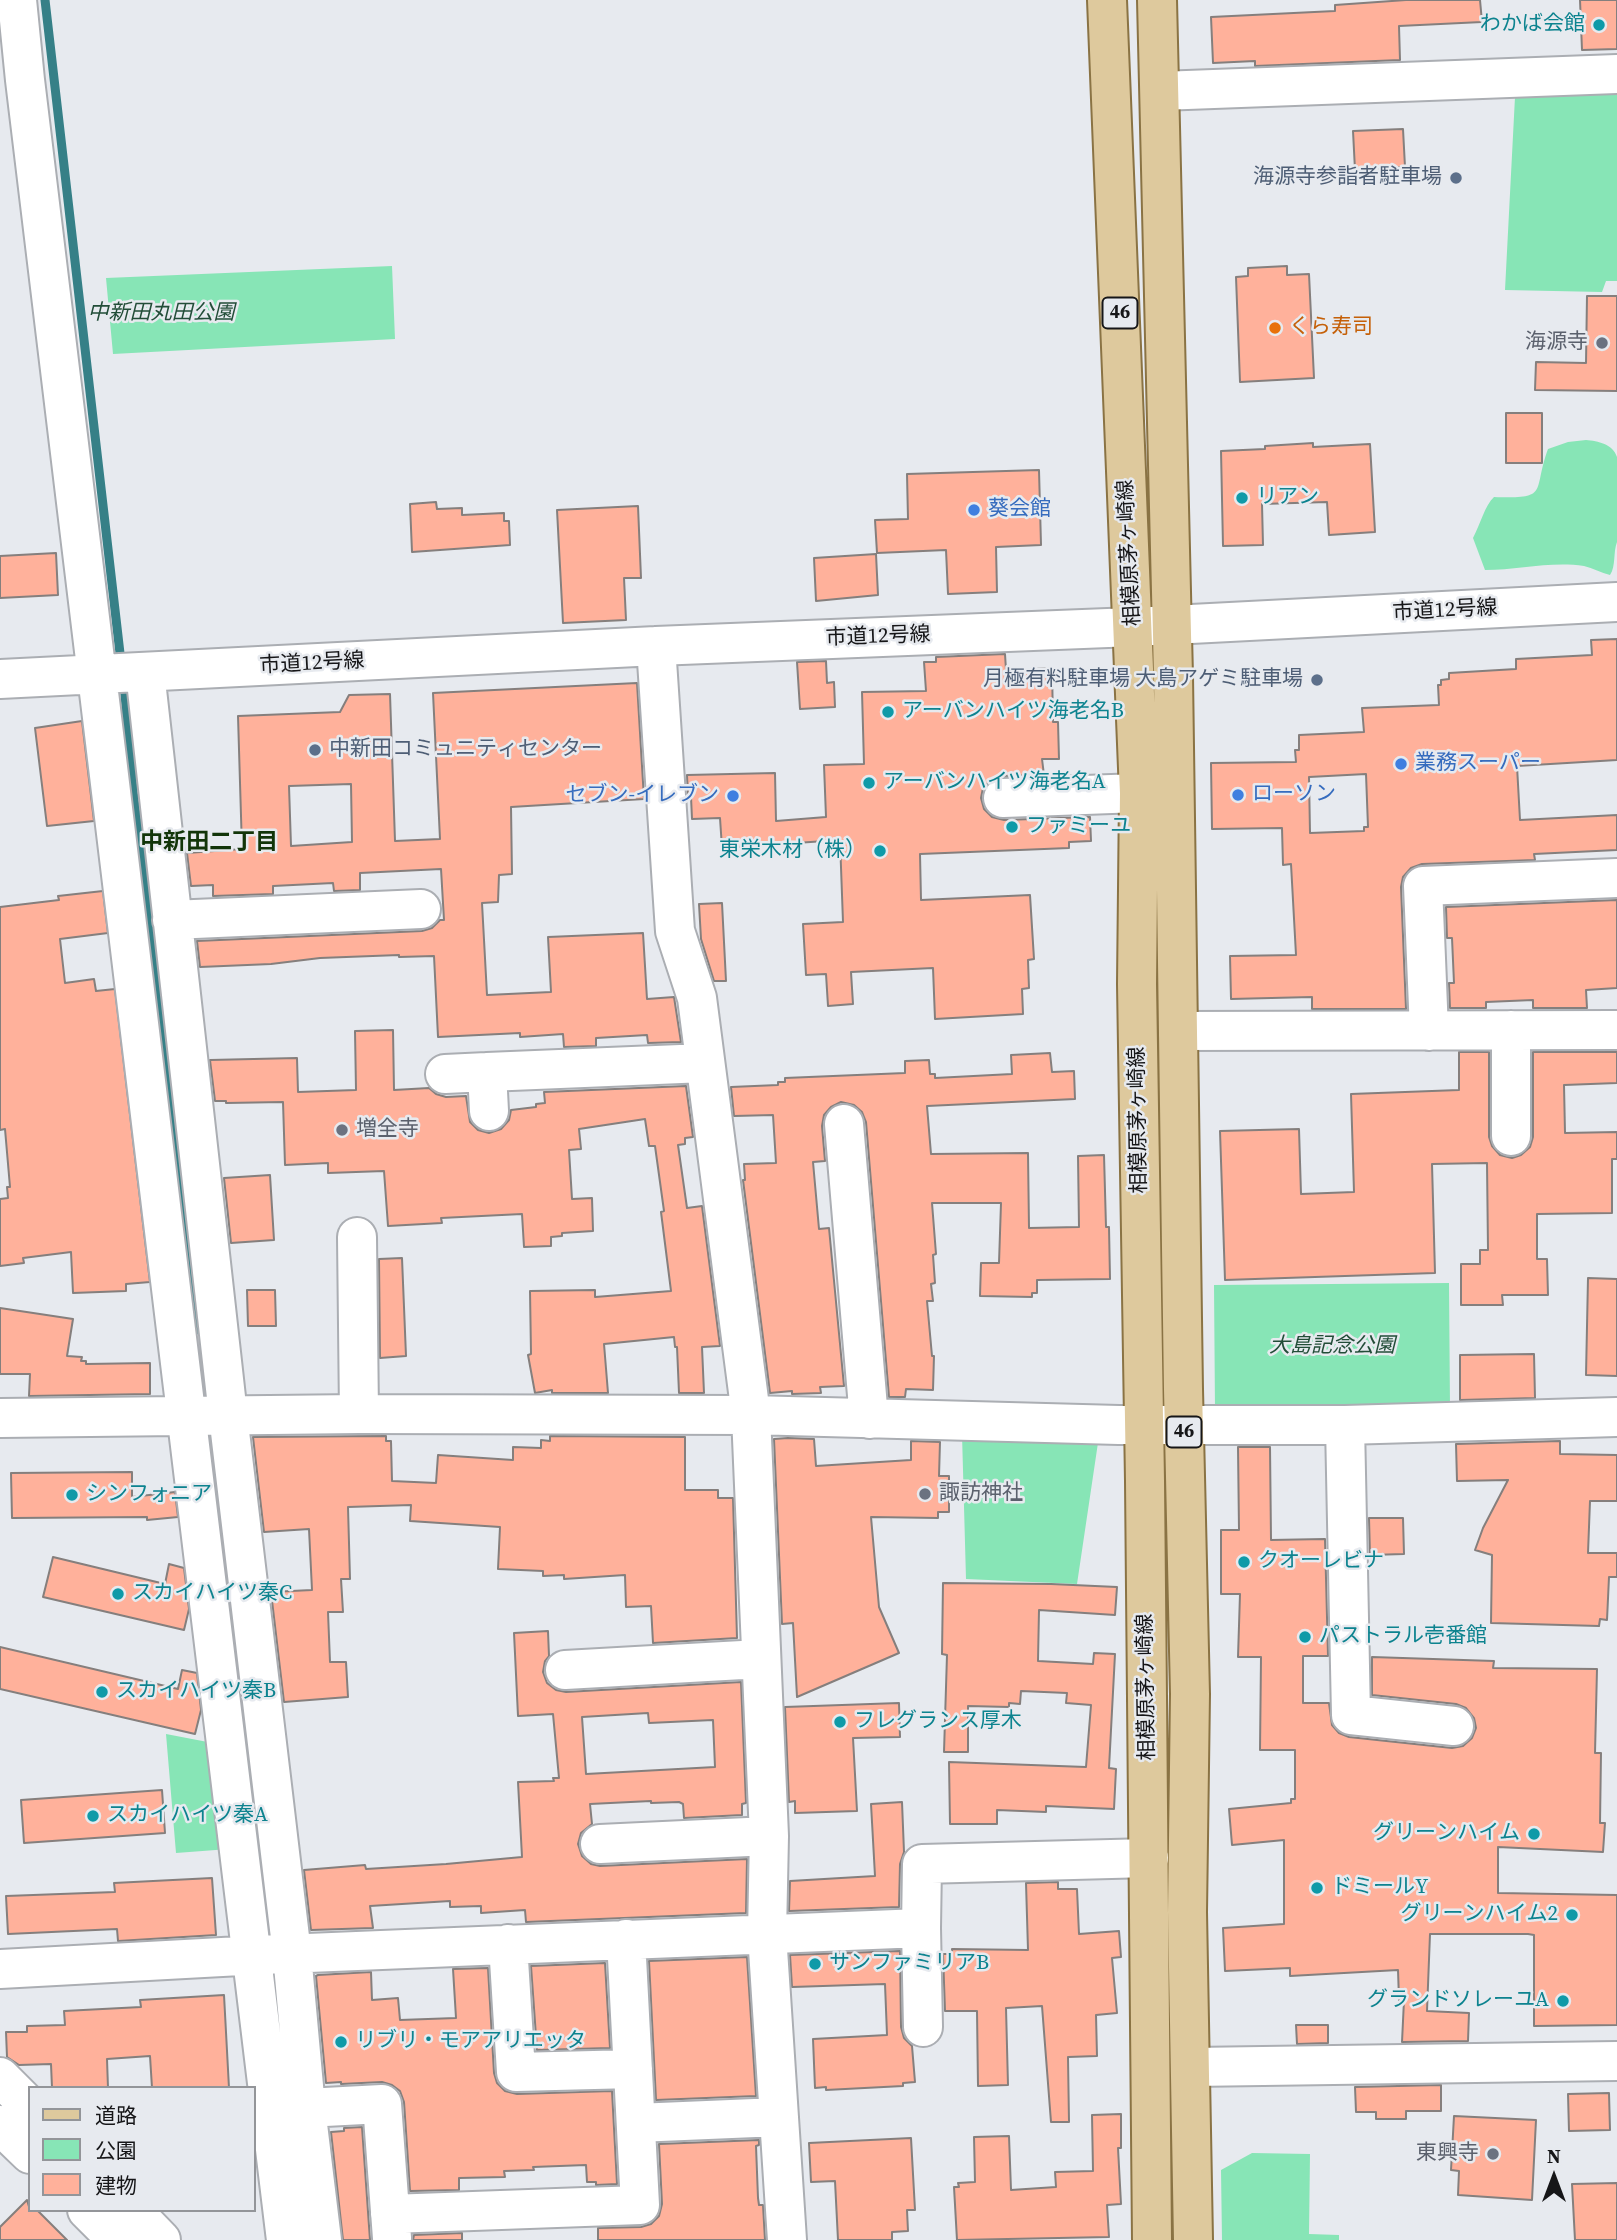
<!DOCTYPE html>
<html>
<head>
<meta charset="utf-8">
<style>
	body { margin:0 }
	#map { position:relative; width:1617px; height:2240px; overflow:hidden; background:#e7eaef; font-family:"Source Serif 4","Noto Sans JP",serif }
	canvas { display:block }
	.legend { position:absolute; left:28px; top:2086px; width:228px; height:126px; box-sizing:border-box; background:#e7eaef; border:2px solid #939599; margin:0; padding:9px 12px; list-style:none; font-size:21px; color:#161618 }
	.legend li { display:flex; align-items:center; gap:14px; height:35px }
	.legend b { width:35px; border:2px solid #939599 }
	.north { position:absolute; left:1519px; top:2142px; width:70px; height:70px; -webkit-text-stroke:5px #e7eaef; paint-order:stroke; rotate:0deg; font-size:19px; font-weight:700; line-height:28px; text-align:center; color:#161618 }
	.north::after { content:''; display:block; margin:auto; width:24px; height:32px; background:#161618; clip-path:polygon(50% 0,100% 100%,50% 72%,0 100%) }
</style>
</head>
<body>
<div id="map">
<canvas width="1617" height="2240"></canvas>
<ul class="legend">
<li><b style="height:9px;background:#dec99d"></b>道路</li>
<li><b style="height:19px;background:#87e5b6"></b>公園</li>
<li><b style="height:19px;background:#ffb19b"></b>建物</li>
</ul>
<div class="north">N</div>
</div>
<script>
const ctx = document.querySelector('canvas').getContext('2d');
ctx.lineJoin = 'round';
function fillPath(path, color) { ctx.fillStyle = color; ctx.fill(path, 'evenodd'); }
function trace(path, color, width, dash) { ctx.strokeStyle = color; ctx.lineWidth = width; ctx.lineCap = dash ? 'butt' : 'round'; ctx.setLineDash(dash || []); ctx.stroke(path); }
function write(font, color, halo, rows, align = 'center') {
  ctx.font = font + ' "Source Serif 4","Noto Sans JP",serif'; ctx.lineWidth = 5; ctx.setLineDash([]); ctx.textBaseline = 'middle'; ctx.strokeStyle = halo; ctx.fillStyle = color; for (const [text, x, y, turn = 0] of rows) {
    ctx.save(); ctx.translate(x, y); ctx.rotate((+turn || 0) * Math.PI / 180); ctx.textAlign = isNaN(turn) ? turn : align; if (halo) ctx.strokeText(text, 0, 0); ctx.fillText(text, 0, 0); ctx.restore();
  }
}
const green = new Path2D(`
	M1617,89v192h-11l-4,11 -97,-2 10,-193 4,-4z
	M392,266l3,73 -282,15 -7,-76z
	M1586,440c12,1 27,4 31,17v85c-4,10 -1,24 -7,33 -9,-2 -17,-7 -26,-9 -33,-5 -66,4 -99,4l-12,-32c7,-13 12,-33 21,-41 57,2 38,-5 54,-48l20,-7z
	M1449,1283l1,126 -235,1 -1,-125z
	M962,1434l137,2 -22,148 -111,-5z
	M166,1734l52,10 11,105 -53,4z
	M1252,2153l58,1 -1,80 30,1v5h-117l-1,-70z`);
const stream = new Path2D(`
	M45,0l76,662
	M124,683l9,108 66,539`);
const building = new Path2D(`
	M1406,0h74l2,22 -83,4 1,34 -145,6v-5l-42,2 -2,-46 124,-6v-6z
	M1580,0h37v49l-35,1z
	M1403,129l2,38 -50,3 -2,-39z
	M1287,266v9l22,-1 5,104 -74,4 -4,-105 12,-1v-8z
	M1587,296h30v95l-82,-1 1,-28 50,1z
	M1506,413h36v50h-36z
	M1313,443v4l57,-3 5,88 -46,3 -2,-33 -65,2 1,41 -40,1 -2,-95 44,-2v-3z
	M1039,470l2,75 -45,2 1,45 -49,2 -2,-44 -69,3 -2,-33 33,-1 -1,-45z
	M436,502l1,7 25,-1v7l42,-2v8h5l1,24 -98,7 -2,-48z
	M638,506l3,72h-17l2,42 -63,3 -6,-113z
	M56,553l2,42 -58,3v-42z
	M876,554l2,41 -62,6 -2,-43z
	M1617,639v121l-100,6 3,54 97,-5v35l-83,4 1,6 -113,4 -11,4 -8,9 -2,10 5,122h-94v-12l-81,2 -1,-43 66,-1 -5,-91 -8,1 -1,-37 -70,1 -1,-66 85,-1 -1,-12h4v-15l65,-3 -2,-24 77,-3 -1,-20h3v-5l8,-1v-6l67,-4v-10l76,-4 -1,-15zM1366,774l2,53h-4v4l-54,2 -1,-56z
	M1005,654l1,16 46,-2 1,54h5l1,37h-17l2,16 -42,1 -11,4 -8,8 -2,10 3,11 8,8 12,3 86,-3 1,24 -22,1v6l-149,6 1,46 109,-5 4,64 -6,1 1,28 -7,1 1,25 -88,5 -2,-51 -82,4 2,32 -25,2 -2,-32 -20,1 -3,-51 40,-2 -3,-82 -118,8 -2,-30 -28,1 -1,-22h-3l-1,-22 88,-2 1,48 50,-4 -2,-52 40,-1 -2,-72 64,-1 -2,-29h12v-5z
	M826,661l1,22 7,-1 1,25 -35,2 -3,-47z
	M637,683l7,116 -133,8 1,67 -13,1 -1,27 -16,1 5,92 64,-3 -3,-55 95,-4 4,66 27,-2 7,45 -33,1 -1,-8 -51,3v8l-32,1 -1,-13 -43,3v-4l-82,4 -4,-81 -35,1v-2l-79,3 -49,6 -71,3 -3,-26 225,-10 10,-3 8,-8h4l-3,-51 -81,4v17l-26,1 -1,-8 -60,3v8l-60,2v-11l-22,1 -4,-33 55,-4 -4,-133 102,-4 9,-17 41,-1 5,147 45,-2 -7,-146zM351,784l1,58 -61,4 -2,-60z
	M82,721l12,100 -47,5 -12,-98z
	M103,891l5,42 -48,6 5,44 29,-4 2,12 19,-2 35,293 -24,2v7l-53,2 -2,-41 -48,6 1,5 -24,3v-67l8,-1 -1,-11h3l-5,-58 -5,1v-223l59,-7 -1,-4z
	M1617,900v88l-31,2 1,18h-54v-8l-47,2v6h-36l-1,-25h5l-2,-45h-5l-1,-31z
	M722,903l4,78h-12l-13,-42 -2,-35z
	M393,1030l1,60 35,-2 7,6 10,3 20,-1 4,26 8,8 11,3 12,-4 8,-9 2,-10 25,-3v-3l9,-1 -1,-11 142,-6 7,51 -8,1v6l-7,1 9,63 15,-2 18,140 -18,1 2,46h-25l-2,-46h-2l-1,-10 -70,7 4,49h-56v-3l-17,3 -7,-38 3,-1 -1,-63 65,-1v7l76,-6 -10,-79 3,-1 -9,-65h-6l-4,-27 -66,10 2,20 -12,1 3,49 20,-1 1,33 -31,2v3l-11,1v9l-27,1 -2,-33 -81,4 1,5 -54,3 -4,-55 -56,2v-10l-43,2 -2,-63 -57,1v-2h-11l-5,-41 87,-2 1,34 58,-2 -1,-59z
	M1459,1052h30v85l3,9 8,9 12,3 9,-3 9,-8 3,-10v-85h84v31l-53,2 1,48 52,-1v27h-5v54l-75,1v45h10l1,36h-46l1,10h-42v-41h19v-14h8l-1,-87 -55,1 3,109 -210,7 -5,-149 79,-2 2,65 53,-2 -3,-98 108,-4z
	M1050,1053l2,19 22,-1 1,28 -148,7 4,48 97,-1 1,75 50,-1 -1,-71 26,-1 2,72h3l1,52 -73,1v13h-5v4l-52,-1 1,-33h18l2,-60h-69l4,51 -3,1 2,28 -4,1 2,17h-6l5,55h2l-1,34 -27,-1 -1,8h-16l-23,-275 -4,-10 -8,-7 -13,-3 -10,5 -7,8 -2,11 3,35 -12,1 6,67 10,-1 15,158 -24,1 1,6 -29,1v-3l-22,2 -27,-213h2l-1,-16 32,-1 -3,-48 -39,1 -3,-29 47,-2v-3h7v-4l120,-5v-12l24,-1 1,14h5v4l77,-4 -1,-19z
	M270,1175l4,65 -43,3 -7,-65z
	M402,1258l4,98 -26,2 -1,-99z
	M1588,1278l29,1v97l-31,-1z
	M247,1290h28l1,36h-28z
	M0,1308l73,11 -6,37 15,1 -1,4h5v3l64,-1v31l-121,2 1,-22h-30z
	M1534,1354l1,44 -75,2v-45z
	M386,1436v5h5l1,40 44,2 2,-28 75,5v-13l28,1v-8l9,1v-5l135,1v53h33v8h15l4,140 -84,5 -2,-37 -25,1 -1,-32 -61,4v-4l-21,1v-5l-45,-2 2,-42 -90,-6 1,-16 -63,2 2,72h-9l2,33h-15l2,50h16l2,35 -64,5 -13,-110 41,-2 -3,-61 -45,3 -11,-95z
	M788,1438l26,1 2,27 95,-6v-19l29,1 -1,34h10v36h-11v6l-67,-1 8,90 20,46 -102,44 -4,-74 -11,1 -8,-185z
	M1560,1441v13l57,1v46h-27l-2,52h29v24h-8l-2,43 -7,-1 -1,7 -108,-3 1,-68 -17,-5 8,-22 25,-48 -51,1 -1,-37z
	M1238,1447h32l1,93 54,-1 3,117h-25v47h26l3,22 7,8 10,4 103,11 11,-2 9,-8 4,-10 -2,-10 -8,-10 -10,-4 -84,-9v-38l122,4 -1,7 104,1 -2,84h6l-1,70h5l-2,29 -105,-5v46l119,2v130l-83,1v-91l-6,-1h-98l-3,77 42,2 -1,28 -66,1 2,-42h-5l-1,-30 -108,6v-8l-65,3 -2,-43 61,-4v-84l-52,5 -3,-36 62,-6v-4h4v-49h-35l1,-93h-23l2,-63h-19v-64h18z
	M132,1472v25l43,-5 3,25 -31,3v-3l-135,1 -1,-45z
	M1369,1518h34l1,36 -34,1z
	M53,1557l112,27 4,-20 15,4 5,41 -5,21 -141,-33z
	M943,1583l108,1 66,3 -2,28 -76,-5 -1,51 55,3 1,-11 21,1 -6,114 7,1 -2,40 -68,-3v6l-49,-2v14h-47l-1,-62 137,5 5,-62 -25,-2 1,-10 -46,-2 -1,13 -11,-1v4l-41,-1v46h-24l3,-97 -5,-1z
	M548,1631l1,25 -4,5 -2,11 4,11 9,7 10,2 175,-10 5,121 -4,1v11l-58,3 -1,-14 -4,-2 -28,1v-2l-61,3 2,20 -11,9 -3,11 4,12 9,8 9,2 147,-7 -1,54 -220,9 -1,-12 -44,3v-7l-31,1v-6l-80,5 3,22 -62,2 -7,-60 61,-5 1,4 80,-5 76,-7 -4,-75 36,-1 -1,-3h6l-6,-64 -35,2 -4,-83zM648,1713l1,10 64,-3 2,47 -129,7 -4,-57z
	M0,1647l178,42 4,-19 15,3 4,37 -6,24 -195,-45z
	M899,1703l1,34 -47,1 4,73 -62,2v-12l-6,1 -4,-95z
	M162,1790l3,43 -141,10 -3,-43z
	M902,1802l2,50 -4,12 -1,43 -110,4 1,-30 85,-5 -4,-72z
	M212,1878l4,57 -98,6 -1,-12 -109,5 -2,-38 109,-4 -1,-9z
	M1058,1882v7h19l2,45 40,-3 2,26 -9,1 5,55 -21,2 1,41 -29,1 1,65h-18l-9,-116 -36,2 2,77 -30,1 -1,-75h-32l-2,-57h9v-5l76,1 -2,-67z
	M900,1951l1,76 3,11 8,8 3,36 -12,1v3l-77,4v-3l-11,1 -2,-49 74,-4 -2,-51 -93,3 -2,-32z
	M747,1957l9,139 -100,4 -7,-139z
	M605,1963l5,85 -73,2 -6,-84z
	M488,1968l6,105 3,10 8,8 12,3 95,-3 5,93 -21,1v-3h-9l-1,-17 -53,2 1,3 -30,1 1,6 -46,1v12l-49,1 -6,-89 -4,-11 -8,-6 -10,-3 -41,2v-2l-15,1 -10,-107 2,-1 53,-3 1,28 26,-2 2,22 56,-2 -3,-49z
	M224,1995l5,93h-77l-2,-32 -43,3 1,29h-56l-1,-24 -32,1 -12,-8 -1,-25h21v-6l38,-1 -1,-14 77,-4 -1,-7z
	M1296,2025h32v18l-31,1z
	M1441,2085v26h-35v8h-30v-7h-20l-1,-25z
	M1609,2093l1,37 -41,1 -1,-37z
	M1121,2114v34h-3l3,56 -14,1 2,32 -152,3 -3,-53h5l-1,-4 17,-1 -1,-45 35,-1 2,54 45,-3 -1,-15 38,-1 -1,-56z
	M1454,2116l82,4 -4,80 -74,-5 1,-24 -8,-1z
	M362,2127l8,113h-27l-12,-108 13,-1v-3z
	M911,2138l4,72h-8l1,21 -16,1v8h-54l-3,-59 -24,1 -2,-39z
	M759,2140v5l-3,1 2,52 1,7h4l2,35h-167v-12l43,-1 10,-3 8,-8 3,-12 -3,-60z
	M1617,2183v57h-42l-3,-56z
	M27,2200l3,10h7l30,30h-67v-13z
	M462,2233v7h-49l1,-5z`);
const minor = new Path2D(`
	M17,0l8,80c90,720 176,1440 261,2160
	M1160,91l457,-17
	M656,646l19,285 22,67 54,417 18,421 -2,98 20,306
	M145,672l83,743 64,539 14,154 16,132
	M0,679l656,-33 477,-19 484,-25
	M1003,798l136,-5
	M172,920l249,-11
	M1511,1030v106
	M1178,1031l439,-1
	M1429,1031l-6,-145 194,-8
	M445,1074l42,-2
	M489,1111l-2,-39 218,-9
	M844,1124l25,295
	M357,1237l2,177
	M0,1418l359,-4 392,1 368,10h226l272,-8
	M1345,1425l6,290 103,11
	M565,1670l195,-11
	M600,1844l169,-8
	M921,1928l2,99
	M508,1944l8,128 117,-3
	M0,1969l259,-14 662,-27 1,-64 227,-6
	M1192,2067l425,-6
	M0,2077l30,30
	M306,2108l76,-4 10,134
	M636,2123l143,-6
	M0,2125l30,29
	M87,2210l30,30
	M132,2210l29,30
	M390,2214l250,-9 -14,-266`);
const major = new Path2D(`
	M1107,0l32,793 -2,191 8,497 7,759
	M1157,0l16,676 10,713 7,305 -3,218 6,328`);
const markers = [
	[1599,25,7,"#0f9aa8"],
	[1456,178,7,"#5c6f8a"],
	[1275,328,7,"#e8710a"],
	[1602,343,7,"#6b7280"],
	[1242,498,7,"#0f9aa8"],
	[974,510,7,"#3f7fe0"],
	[1317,680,7,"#5c6f8a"],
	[888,712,7,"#0f9aa8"],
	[315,750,7,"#5c6f8a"],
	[1401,764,7,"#3f7fe0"],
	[869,783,7,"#0f9aa8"],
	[1238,795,7,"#3f7fe0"],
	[733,796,7,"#3f7fe0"],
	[1012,827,7,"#0f9aa8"],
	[880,851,7,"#0f9aa8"],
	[342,1130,7,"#6b7280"],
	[925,1494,7,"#6b7280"],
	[72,1495,7,"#0f9aa8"],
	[1244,1562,7,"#0f9aa8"],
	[118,1594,7,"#0f9aa8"],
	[1305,1637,7,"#0f9aa8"],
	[102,1692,7,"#0f9aa8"],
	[840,1722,7,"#0f9aa8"],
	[93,1816,7,"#0f9aa8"],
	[1534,1834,7,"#0f9aa8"],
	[1317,1888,7,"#0f9aa8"],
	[1572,1915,7,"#0f9aa8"],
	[815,1964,7,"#0f9aa8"],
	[1563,2001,7,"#0f9aa8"],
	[341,2042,7,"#0f9aa8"],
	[1493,2154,7,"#6b7280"]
];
const shields = [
	[1120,313,35],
	[1184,1432,35]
];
const shieldNames = [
	["46",1120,313],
	["46",1184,1432]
];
const cultureNames = [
	["わかば会館",1585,25,"right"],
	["リアン",1256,498],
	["アーバンハイツ海老名B",902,712],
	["アーバンハイツ海老名A",883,783],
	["ファミーユ",1026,827],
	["東栄木材（株）",866,851,"right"],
	["シンフォニア",86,1495],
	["クオーレビナ",1258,1562],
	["スカイハイツ秦C",132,1594],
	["パストラル壱番館",1319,1637],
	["スカイハイツ秦B",116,1692],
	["フレグランス厚木",854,1722],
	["スカイハイツ秦A",107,1816],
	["グリーンハイム",1520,1834,"right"],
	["ドミールY",1331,1888],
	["グリーンハイム2",1558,1915,"right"],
	["サンファミリアB",829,1964],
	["グランドソレーユA",1549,2001,"right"],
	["リブリ・モアアリエッタ",355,2042]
];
const serviceNames = [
	["海源寺参詣者駐車場",1442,178],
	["月極有料駐車場 大島アゲミ駐車場",1303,680],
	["中新田コミュニティセンター",329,750,"left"]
];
const parkNames = [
	["中新田丸田公園",161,314],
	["大島記念公園",1332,1347]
];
const foodNames = [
	["くら寿司",1289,328]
];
const worshipNames = [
	["海源寺",1588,343],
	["増全寺",356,1130,"left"],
	["諏訪神社",939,1494,"left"],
	["東興寺",1479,2154]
];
const shopNames = [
	["葵会館",988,510],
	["業務スーパー",1415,764],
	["ローソン",1252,795],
	["セブン-イレブン",719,796,"right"]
];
const streetNames = [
	["相模原茅ヶ崎線",1130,553,-93],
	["市道12号線",1445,611,-3],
	["市道12号線",878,637,-2],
	["市道12号線",312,664,-3],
	["相模原茅ヶ崎線",1139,1120,-91],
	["相模原茅ヶ崎線",1147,1687,-91]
];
const neighbourhoodNames = [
	["中新田二丁目",209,843]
];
fillPath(green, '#87e5b6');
trace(stream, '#368087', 9);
fillPath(building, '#ffb19b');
trace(building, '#857f7d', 2);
trace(minor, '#abaeb3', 42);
trace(major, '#8a7344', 42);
trace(minor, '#fff', 38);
trace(major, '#dec99d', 38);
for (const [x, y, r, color] of markers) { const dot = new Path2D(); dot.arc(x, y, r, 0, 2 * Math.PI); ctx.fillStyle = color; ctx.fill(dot); trace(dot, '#e7eaef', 2.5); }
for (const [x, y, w] of shields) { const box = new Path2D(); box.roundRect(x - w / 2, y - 15.5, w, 31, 5); ctx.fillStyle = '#e7eaef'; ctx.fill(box); trace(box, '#161618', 2); }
write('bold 19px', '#161618', null, shieldNames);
write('21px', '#0d838f', '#e7eaef', cultureNames, 'left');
write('21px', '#4e5e75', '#e7eaef', serviceNames, 'right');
write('italic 21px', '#224d38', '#e7eaef', parkNames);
write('21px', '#c56008', '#e7eaef', foodNames, 'left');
write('21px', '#5b616d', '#e7eaef', worshipNames, 'right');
write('21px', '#366cbe', '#e7eaef', shopNames, 'left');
write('21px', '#161618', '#e7eaef', streetNames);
write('bold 23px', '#123509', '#e7eaef', neighbourhoodNames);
</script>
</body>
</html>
